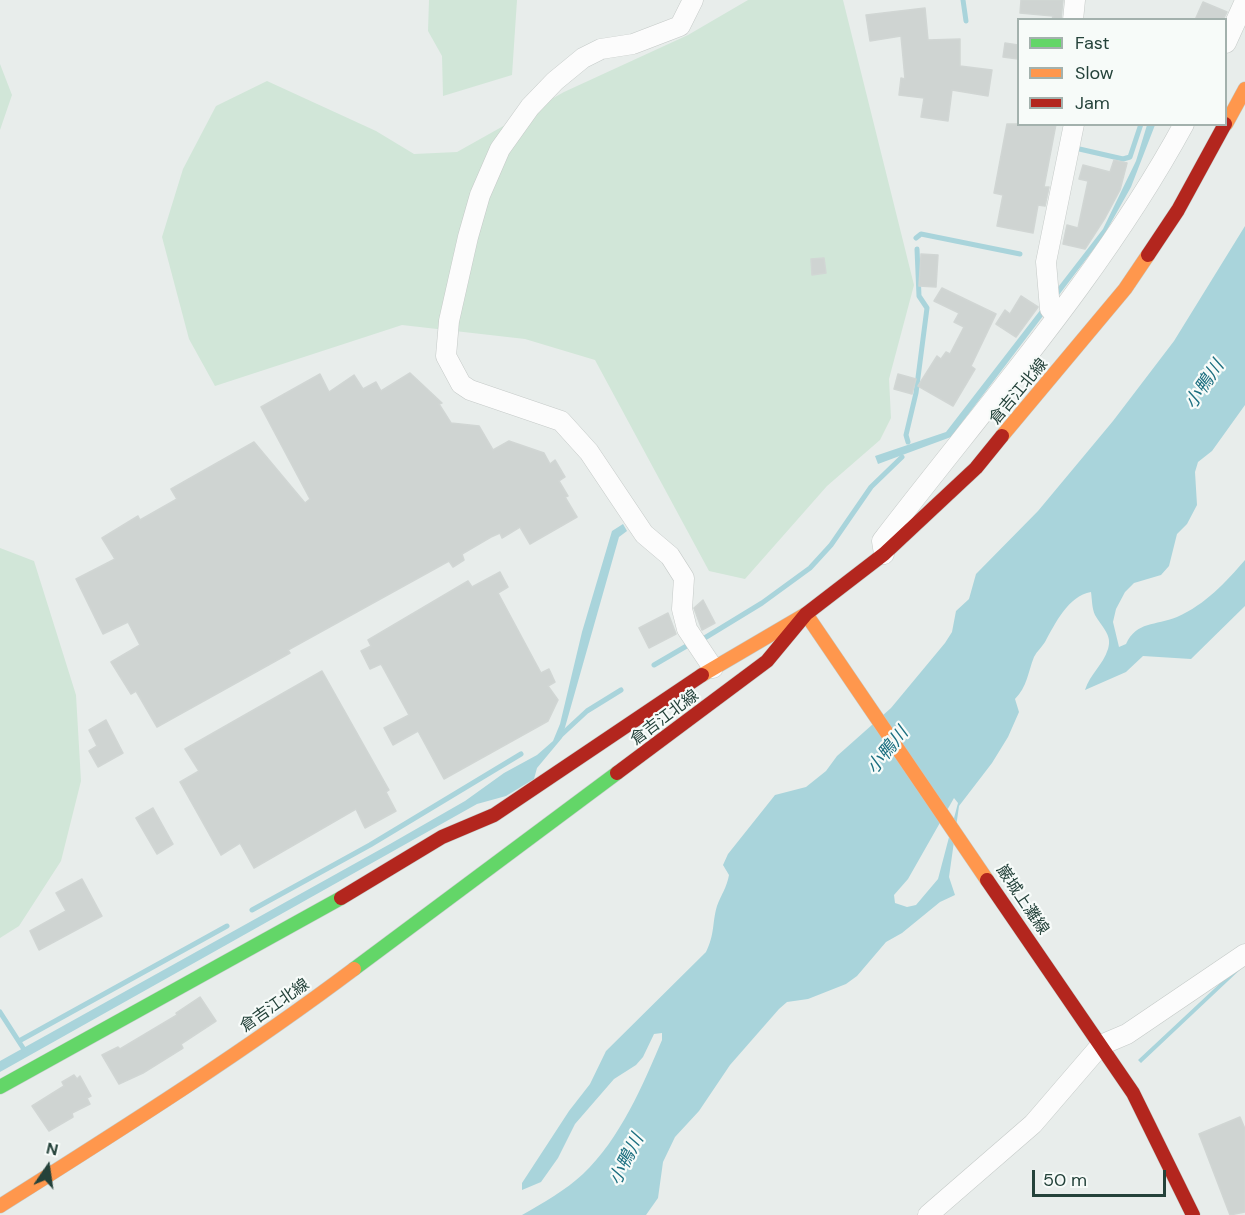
<!DOCTYPE html>
<html>
<head>
<meta charset="utf-8">
<style>
	body { margin:0 }
	#map { position:relative; width:1245px; height:1215px; overflow:hidden; background:#e8edeb; font-family:"DM Sans",sans-serif }
	canvas { display:block }
	.legend { position:absolute; left:1017px; top:18px; width:210px; height:108px; box-sizing:border-box; background:#f7fbf9; border:2px solid #a3b1ad; margin:0; padding:8px 10px; list-style:none; font-size:18px; color:#24423a }
	.legend li { display:flex; align-items:center; gap:12px; height:30px }
	.legend b { width:30px; border:2px solid #a3b1ad }
	.north { position:absolute; left:18px; top:1137px; width:60px; height:60px; -webkit-text-stroke:4px #f7fbf9; paint-order:stroke; rotate:13deg; font-size:16px; font-weight:700; line-height:24px; text-align:center; color:#24423a }
	.north::after { content:''; display:block; margin:auto; width:21px; height:27px; background:#24423a; clip-path:polygon(50% 0,100% 100%,50% 72%,0 100%) }
	.scale { position:absolute; left:1032px; top:1170px; width:134px; height:27px; box-sizing:border-box; border:3px solid #24423a; border-top:0; padding-left:8px; font-size:18px; line-height:21px; white-space:nowrap; color:#24423a; -webkit-text-stroke:4px #f7fbf9; paint-order:stroke }
</style>
</head>
<body>
<div id="map">
<canvas width="1245" height="1215"></canvas>
<ul class="legend">
<li><b style="height:8px;background:#63d668"></b>Fast</li>
<li><b style="height:8px;background:#ff974d"></b>Slow</li>
<li><b style="height:8px;background:#b3261e"></b>Jam</li>
</ul>
<div class="north">N</div>
<div class="scale">50 m</div>
</div>
<script>
const ctx = document.querySelector('canvas').getContext('2d');
ctx.lineJoin = 'round';
function fillPath(path, color) { ctx.fillStyle = color; ctx.fill(path, 'evenodd'); }
function trace(path, color, width, dash) { ctx.strokeStyle = color; ctx.lineWidth = width; ctx.lineCap = dash ? 'butt' : 'round'; ctx.setLineDash(dash || []); ctx.stroke(path); }
function write(font, color, halo, rows, align = 'center') {
  ctx.font = font + ' "DM Sans","Noto Sans JP",sans-serif'; ctx.lineWidth = 4.5; ctx.setLineDash([]); ctx.textBaseline = 'middle'; ctx.strokeStyle = halo; ctx.fillStyle = color; for (const [text, x, y, turn = 0] of rows) {
    ctx.save(); ctx.translate(x, y); ctx.rotate((+turn || 0) * Math.PI / 180); ctx.textAlign = isNaN(turn) ? turn : align; if (halo) ctx.strokeText(text, 0, 0); ctx.fillText(text, 0, 0); ctx.restore();
  }
}
const green = new Path2D(`
	M429,0h88l-5,75 -69,21 -1,-40 -14,-25z
	M748,0h95l71,285 -25,94 2,39 -11,22 -53,46 -82,93 -36,-8 -114,-211 -70,-21 -123,-14 -187,61 -26,-47 -27,-102 21,-68 33,-63 51,-25 109,50 38,23 43,-2 107,-60 124,-57z
	M0,64l12,31 -12,35z
	M0,548l34,13 42,134 5,86 -20,80 -42,65 -19,12z`);
const water = new Path2D(`
	M1147,125h8l-24,62 -28,50 -152,200 -73,27 -3,-8 71,-24 157,-203 33,-68z
	M1245,226v179l-33,46 -14,11 -3,10 2,33 -10,19 -10,10 -8,32 -8,9 -27,8 -9,9 -9,17 -3,13 6,25 7,-3c11,-23 29,-18 51,-27 29,-13 48,-34 68,-57v46l-54,53 -48,-3 -17,16 -41,18c5,-16 18,-25 23,-41 5,-14 -7,-23 -13,-34 -3,-6 -3,-16 -4,-23 -23,4 -36,32 -46,50 -3,5 -8,9 -11,15 -6,15 -7,30 -19,42l4,13 -11,25 -16,26 -33,43 -10,71 6,18 -15,7 -38,31 -16,9 -29,34 -11,8 -38,15 -21,3 -8,7 -49,56 -31,46 -24,26 -12,25 -5,36 -12,17h-124c21,-12 44,-25 61,-41 37,-35 60,-89 79,-134v-7l-8,1 -11,23 -7,8 -22,14 -39,45 -17,34 -17,24 -19,8v-7l47,-72 21,-27 16,-33 100,-99c9,-18 6,-29 11,-46 4,-11 10,-19 12,-31l-6,-10 5,-11 47,-59 31,-8 20,-16 11,-15 54,-48 54,-65 7,-11 4,-21 13,-12 7,-25 62,-63 75,-90 61,-80zM954,798l4,5 -20,76 -22,26 -9,2 -12,-4 -1,-8 14,-16z
	M623,524l4,7 -8,6 -57,201 -25,30 -3,11 -28,17 -29,8 -477,268v-11l390,-217 75,-43 39,-28 33,-18 16,-14 7,-17 22,-92 30,-101z
	M1245,960v5l-104,98 -3,-3z`);
const stream = new Path2D(`
	M963,0l3,21
	M1075,148l48,11 7,-2 11,-33
	M916,238l5,-4 99,20
	M908,442l-2,-7 10,-42 11,-85 -8,-12 -2,-47
	M703,639l59,-36 48,-35 21,-23 40,-58 31,-30
	M654,665l36,-21
	M560,736l27,-25 34,-21
	M252,910l118,-65 151,-91
	M0,1012l25,39
	M19,1041l208,-115`);
const building = new Path2D(`
	M1021,0h42l-2,20h-9l1,-4 -33,-3z
	M1203,2l24,10 -4,8h-28z
	M925,8l3,32 32,-1v27l32,4 -4,26 -36,-6 -4,31 -27,-4 3,-19 -25,-3 2,-17 4,1 -4,-43 -31,5 -4,-26z
	M1005,43l13,2v14l-15,-2z
	M1007,124h49l-12,63h5l-4,19 -7,-1 -5,28 -36,-7 6,-31 -9,-2z
	M1114,160l13,3 -7,27 -15,28 -20,31 -22,-5 4,-19 11,3 10,-47 -9,-2 4,-14 27,7z
	M921,254l17,1 -2,32 -17,-1z
	M824,258l2,15 -14,2 -1,-16z
	M942,288l54,26 -25,52 4,3 -22,37 -35,-20 19,-30 4,3 5,-7 4,2 14,-27 -10,-5 5,-9 -25,-12z
	M1021,296l17,11 -22,30 -20,-13 9,-14 5,4z
	M410,373l32,30 -3,1 12,19 28,3 14,24 16,-9 35,12 6,11 5,-4 10,17 -6,4 9,15 -3,1 12,20 -47,27 -10,-17 -18,11 -2,-5 -9,4 -29,17 2,6 -11,7 -4,-6 -161,89 2,3 -133,74 -21,-36 -5,3 -20,-32 29,-17 -12,-23 -25,12 -27,-55 39,-20 -13,-21 36,-22 2,4 37,-21 -6,-10 83,-47 51,61 5,-4 -49,-92 59,-33 9,18 25,-17 9,14 13,-7 5,9z
	M898,374l18,5 -4,15 -18,-5z
	M500,572l8,15 -10,6 43,80 8,-4 6,13 -7,4 10,14 -10,21 -104,58 -26,-48 -25,14 -9,-17 25,-13 -28,-51 -11,5 -9,-18 10,-5 -3,-6 100,-59 4,6z
	M703,600l12,23 -13,7 -8,-22z
	M668,613l8,21 -27,14 -10,-20z
	M322,671l67,119 -3,2 10,19 -31,17 -9,-19 -102,59 -14,-25 -19,12 -41,-73 19,-11 -14,-22z
	M106,720l17,33 -25,14 -9,-16 8,-5 -8,-16z
	M153,808l20,36 -16,10 -21,-36z
	M82,879l20,37 -63,34 -9,-19 36,-20 -10,-18z
	M200,997l16,24 -35,23 2,4 -40,25 -24,11 -17,-29 16,-8 2,2 57,-34 -1,-2z
	M74,1075l3,4 3,-3 11,20 -4,2 3,6 -18,9 1,4 -24,14 -17,-25 32,-20 -2,-4z
	M1240,1117l5,12v83l-15,3 -31,-81z`);
const street = new Path2D(`
	M693,0l-13,26 -47,18 -32,5 -18,9 -28,23 -25,26 -30,42 -20,46 -12,42 -19,84 -3,35 15,28 9,6 91,31 28,31 55,82 26,22 14,22 -2,31 5,20 26,39
	M1073,20l2,-20
	M1226,43l19,-42
	M1057,316l-7,-7 -4,-47 28,-138
	M884,554l-2,-13c104,-136 220,-266 302,-417
	M928,1215l105,-91 68,-79 26,-11 118,-80`);
const fast = new Path2D(`
	M354,969l263,-196
	M0,1087l341,-189`);
const slow = new Path2D(`
	M1226,124l19,-35
	M1002,436l123,-147 23,-34
	M702,675l104,-61 181,266
	M0,1206c120,-76 241,-152 354,-237`);
const jam = new Path2D(`
	M1148,255l30,-45 47,-86
	M617,773l150,-112 39,-47 78,-60 92,-86 26,-32
	M987,880l146,213 60,122
	M341,898l101,-61 52,-22 208,-140`);
const streetNames = [
	["倉吉江北線",1019,392,-50],
	["倉吉江北線",665,718,-37],
	["巌城上灘線",1022,900,56],
	["倉吉江北線",275,1006,-35]
];
const waterNames = [
	["小鴨川",1205,385,-56],
	["小鴨川",888,751,-51],
	["小鴨川",627,1160,-63]
];
fillPath(green, '#d1e6d8');
fillPath(water, '#a9d4db');
trace(stream, '#a9d4db', 5);
fillPath(building, '#cfd4d2');
trace(building, '#d1d6d4', 1.5);
trace(street, '#c5cac8', 21);
trace(fast, '#c3cbc8', 15);
trace(slow, '#c3cbc8', 15);
trace(jam, '#c3cbc8', 15);
trace(street, '#fcfcfc', 20);
trace(fast, '#63d668', 14);
trace(slow, '#ff974d', 14);
trace(jam, '#b3261e', 14);
write('16px', '#24423a', '#f7fbf9', streetNames);
write('italic 18px', '#1c6f80', '#f7fbf9', waterNames);
</script>
</body>
</html>
